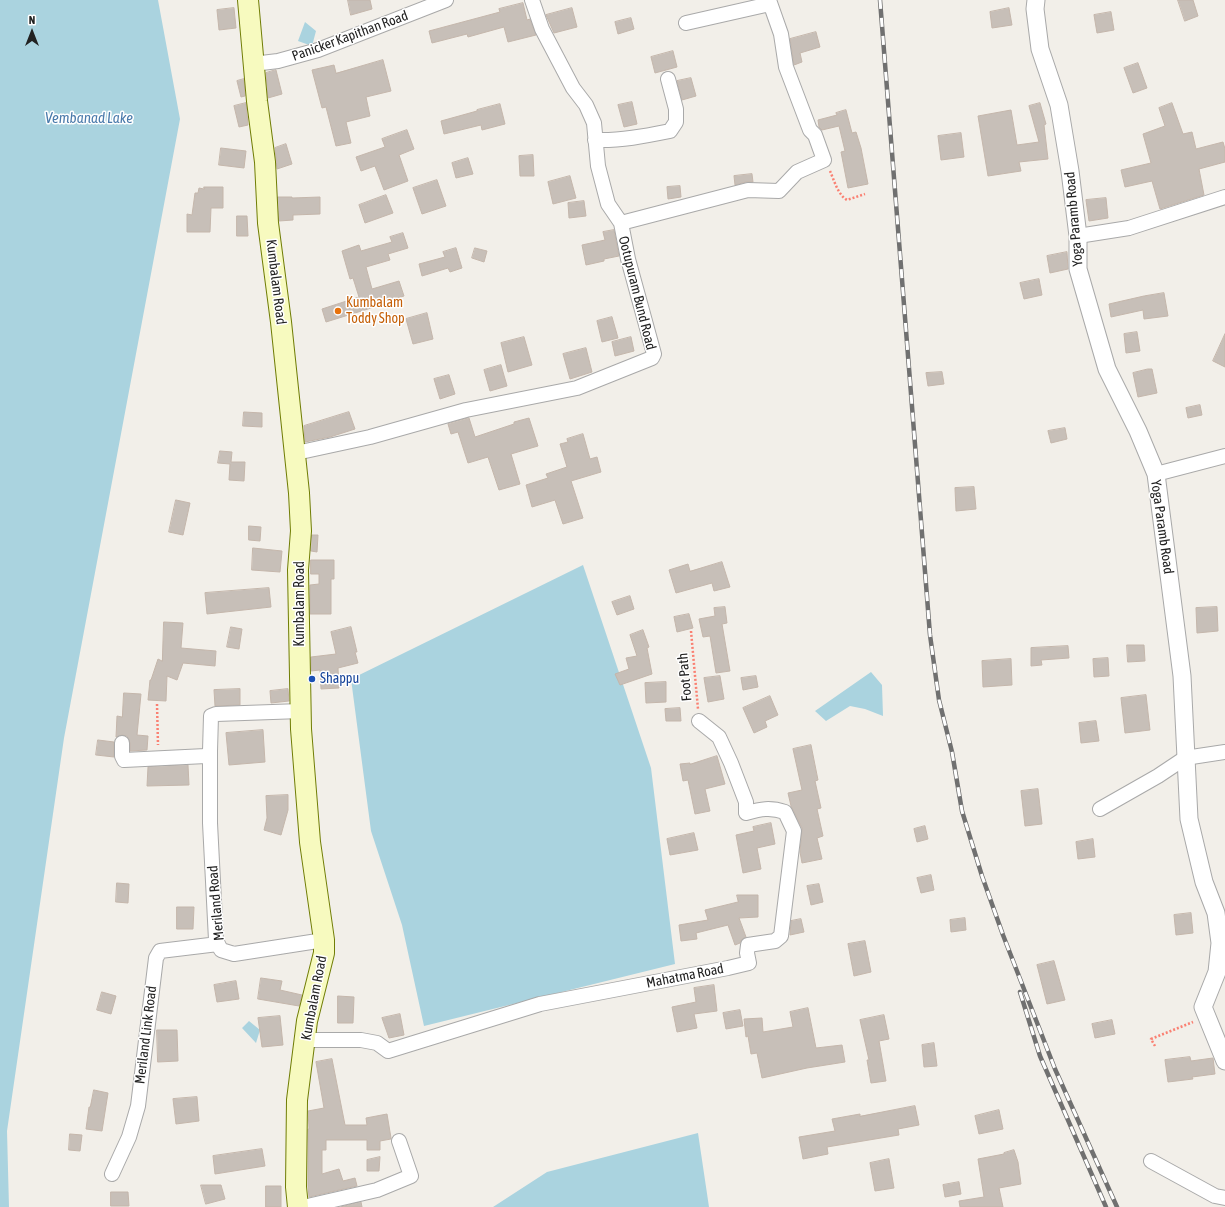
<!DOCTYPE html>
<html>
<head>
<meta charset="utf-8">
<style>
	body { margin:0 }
	#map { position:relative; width:1225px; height:1207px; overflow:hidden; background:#f2efe9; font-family:"Asap Condensed",sans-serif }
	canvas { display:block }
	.north { position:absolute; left:12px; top:12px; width:40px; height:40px; -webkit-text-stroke:3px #fff; paint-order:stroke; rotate:0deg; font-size:11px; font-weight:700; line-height:16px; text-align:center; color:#222 }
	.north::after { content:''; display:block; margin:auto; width:14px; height:18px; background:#222; clip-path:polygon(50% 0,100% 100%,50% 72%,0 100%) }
</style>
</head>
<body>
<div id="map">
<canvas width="1225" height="1207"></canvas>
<div class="north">N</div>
</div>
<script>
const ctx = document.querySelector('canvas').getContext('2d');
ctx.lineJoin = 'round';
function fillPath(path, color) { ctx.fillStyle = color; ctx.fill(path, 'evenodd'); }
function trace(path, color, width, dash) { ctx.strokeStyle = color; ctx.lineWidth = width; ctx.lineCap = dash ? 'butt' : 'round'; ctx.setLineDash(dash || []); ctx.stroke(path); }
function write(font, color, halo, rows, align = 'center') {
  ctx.font = font + ' "Asap Condensed",sans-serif'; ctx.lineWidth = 3; ctx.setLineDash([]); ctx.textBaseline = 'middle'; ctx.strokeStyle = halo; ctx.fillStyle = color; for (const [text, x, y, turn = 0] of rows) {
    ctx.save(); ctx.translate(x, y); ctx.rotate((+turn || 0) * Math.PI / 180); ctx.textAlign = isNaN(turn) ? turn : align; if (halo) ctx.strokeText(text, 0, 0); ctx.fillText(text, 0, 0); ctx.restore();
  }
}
const water = new Path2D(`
	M0,0h158l22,119 -116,619 -57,393 2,76h-9z
	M305,22l11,9 -4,15 -14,-5z
	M583,565l68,203 24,196 -251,62 -22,-101 -31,-94 -20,-152z
	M871,672l11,13 1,31 -18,-7 -15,-3 -24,15 -11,-10z
	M249,1021l11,9 -4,13 -14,-15z
	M698,1133l11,74h-216l54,-35z`);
const building = new Path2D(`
	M348,0h22l2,9 -21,6z
	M1178,0h15l5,16 -13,5z
	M523,3l4,17 3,-1 6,16 -28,7 -4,-15 -36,10 -1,-3 -35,9 -3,-12 71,-19 -1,-3z
	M234,8l2,20 -17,2 -2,-20z
	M572,8l5,19 -23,6 -8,-18z
	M1009,8l3,17 -20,3 -2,-16z
	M1111,12l3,18 -17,3 -3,-18z
	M631,18l3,11 -16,5 -3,-12z
	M816,32l4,15 -20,6 2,9 -8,3 -4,-26z
	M673,51l4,16 -22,6 -4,-16z
	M383,60l8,31 -25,6 4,19 -24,6 5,21 -15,3 -10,-39 -4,1 -10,-38 22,-5 2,8z
	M1138,63l9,25 -14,5 -9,-25z
	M276,70l6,24 -14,4 -2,-25z
	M691,78l5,18 -14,4 -5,-19z
	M244,79l1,17 -4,1 -4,-16z
	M632,102l5,22 -13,3 -6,-22z
	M246,103l2,22 -9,2 -5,-21z
	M1040,103l6,21 -2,1 4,34 -29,3 2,9 -33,5 -10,-60 33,-6 6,35 22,-3 -10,-36z
	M1172,103l11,31 9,-2 4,17 27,-7 2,7v13l-26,7 5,26 -44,14 -8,-28 -27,6 -4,-17 30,-7 -8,-29 22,-8 -6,-18z
	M500,104l5,20 -23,6 -1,-5 -37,9 -3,-13 36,-10v-1z
	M846,110l6,23 4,-1 5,16 7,36 -20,4 -7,-36 4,-1 -6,-25 -17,4 -3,-3 -1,-7 19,-5 -1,-2z
	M407,130l7,19 -15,6 9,26 -24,9 -9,-24 -14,5 -5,-14 29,-10 -3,-8z
	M961,133l3,24 -23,3 -3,-24z
	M286,144l6,20 -15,5 -2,-21z
	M221,148l25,3 -2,17 -25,-3z
	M533,155l1,21h-14l-1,-20z
	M468,158l5,16 -17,4 -4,-15z
	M752,174l1,8h-7l-11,3 -1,-9z
	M570,176l6,22 -23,6 -5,-22z
	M437,180l9,26 -24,8 -9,-26z
	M680,186l1,11 -13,2 -1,-12z
	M204,187h19v21h-12l-1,24h-23v-18l5,1 3,-22h3l1,-5 5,1z
	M386,195l7,18 -28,10 -6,-18z
	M278,197h14v1l28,-1v17l-27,1v5l-14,1z
	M1106,198l2,20 -19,3 -3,-21z
	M584,201l2,15 -17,2 -1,-15z
	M237,216h10l1,20h-11z
	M614,230l5,26 -15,3v2l-18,4 -4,-20 23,-5 -2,-8z
	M403,233l5,15 -20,6 2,6 -24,7 6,22 27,-8 5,15 -20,6v2l-58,18 -4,-13 37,-12 -6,-19 -3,1 -8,-28 17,-6 2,6 31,-9 -2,-5z
	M456,248l6,20 -12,4 -2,-4 -26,8 -3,-12 26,-7 -2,-5z
	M475,248l12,3 -3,11 -12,-4z
	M1067,252l1,17 -18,4 -3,-17z
	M1039,279l3,16 -18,4 -4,-16z
	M1164,293l4,23 -24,3 -1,-9 -32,7 -2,-13 35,-8z
	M427,313l6,26 -20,5 -7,-25z
	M612,317l6,21 -16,4 -5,-21z
	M1137,332l3,19 -14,2 -2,-19z
	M1225,334v33l-12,-6z
	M524,337l8,28 -24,7 -7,-29z
	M631,337l3,14 -19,5 -3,-14z
	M586,348l6,24 -22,7 -7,-25z
	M501,365l6,21 -17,5 -6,-21z
	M1148,369h4l5,24 -19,4 -5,-24z
	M942,372l2,12 -16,2 -2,-13z
	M449,375l6,19 -15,5 -6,-20z
	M1200,405l2,10 -14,3 -2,-10z
	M244,412l18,1v14l-19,-1z
	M349,412l6,17 -25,8 -25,5 -1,-16z
	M469,418l6,19 39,-13v-2l15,-4 9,28 -27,8 9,30 -21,6 -11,-33 -20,6 -10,-31 -7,2 -3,-10z
	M1065,428l2,11 -16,4 -3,-12z
	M583,434l7,25 7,-2 4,15 -30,9 12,37 -20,6 -8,-24 -23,7 -6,-22 22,-7 -2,-4 21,-7 -7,-23 8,-2 -1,-3z
	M220,451l12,1 -1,10h14l-1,19 -15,-1 1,-16 -12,-1z
	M974,487l2,22 -20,2 -1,-23z
	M176,500l14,3 -7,32 -14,-3z
	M249,526l12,1 -1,14 -11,-1z
	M312,535h6l-1,17 -6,-1z
	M253,548l29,3 -2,21 -28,-2z
	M311,560h23v19h-3v35h-21v-29l9,-1v-10h-8z
	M722,562l8,25 -16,4 -2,-8 -36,10 -7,-23 19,-6 2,7z
	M269,588l2,19 -64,7 -2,-21z
	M630,596l4,13 -17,6 -5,-13z
	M725,607l2,16 -5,1 8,47 -14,2 -6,-37 -7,1 -4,-18 16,-3 -1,-8z
	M1217,607l1,24 -21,2 -1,-25z
	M689,614l4,14 -16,4 -3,-15z
	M164,622l19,1 -2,25 35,3 -1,15 -32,-3 -6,17 -10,-4 -1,25 -18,-1 2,-20h1l7,-21 4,2z
	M231,627l11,2 -3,20 -12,-2z
	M351,627l6,25h-2l3,11 -20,5 1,20 -18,1 -1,-19 -9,1v-14l25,-3 -5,-22z
	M643,630l6,17 -2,1 5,26 -32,11 -5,-11 14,-5 -3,-11 11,-2 -7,-21z
	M1127,645h17l1,16 -17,1z
	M1068,646l1,12 -28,2 1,5 -11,1v-18z
	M1108,658l1,18 -15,1 -1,-18z
	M1011,659l1,26 -29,2 -1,-26z
	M720,676l4,23 -16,3 -4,-24z
	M756,676l2,11 -15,3 -2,-12z
	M666,682v20l-20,1 -1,-20z
	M240,689v16l-25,1 -1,-16z
	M288,689l1,12 -18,2 -1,-12z
	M124,693l17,1 -4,41 11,1 -1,14 -17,1v-8l-3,-7 -5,-1 -6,2 1,-21 5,1z
	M1146,695l4,35 -25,3 -4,-35z
	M770,696l8,19 -13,6 2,6 -13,6 -11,-25z
	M680,708l1,13h-15l-1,-12z
	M1096,721l3,20 -18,2 -2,-20z
	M263,730l2,32 -36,3 -3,-32z
	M98,740l16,2v15l-18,-2z
	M811,745l7,35 -3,1 6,27 -4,1 6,27 -6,2 5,21 -20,4 -2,-11 2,-24 -11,-22 -3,-13 14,-3 -9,-41z
	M717,756l8,28 -20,5 5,22 -15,3 -7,-34 -5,1 -3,-17 10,-1v1z
	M188,765l1,20 -42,1 1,-19z
	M1038,789l4,35 -17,2 -4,-35z
	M288,795v15l-7,25 -17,-5 3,-12 -1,-22z
	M771,823l4,21 -18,4 4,21 -18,4 -7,-38 18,-4 -1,-4z
	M925,826l3,13 -11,3 -3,-13z
	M694,833l4,17 -28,5 -3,-16z
	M1093,839l2,18 -17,2 -2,-17z
	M931,875l3,15 -13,3 -4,-15z
	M117,883l12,1 -1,19 -12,-1z
	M819,884l4,18 -12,3 -4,-19z
	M737,895h21v22l-19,1 7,19 -4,2 -2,4 -5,2 -7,-20 -32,8 1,6 -16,2 -2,-16 29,-5 -3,-10 33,-8z
	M177,907h17l-1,22h-16z
	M1191,913l2,20 -17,2 -2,-20z
	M965,918l1,12 -15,2 -1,-12z
	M801,919l3,13 -14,3 1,-14z
	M865,941l6,31 -17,4 -6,-32z
	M1054,961l11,39 -18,4 -10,-39z
	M261,978l21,3 -2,9 22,5 -3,11 -41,-7z
	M236,981l3,18 -22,3 -3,-17z
	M714,985l3,26 -23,3 3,14 -20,4 -5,-25 24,-5 -2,-14z
	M102,992l14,4 -5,18 -14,-4z
	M338,996l16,1 -1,26h-15z
	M808,1008l8,40 26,-3 3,17 -38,6 -45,10 -5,-25 -6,1 -3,-18 -2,1 -2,-18 18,-1 1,14 30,-5 -3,-15z
	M740,1010l3,16 -17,3 -3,-16z
	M400,1014l4,21 -15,3 -7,-20z
	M884,1015l5,24 -10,2 7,40 -15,2 -4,-23h2l-9,-40z
	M280,1016l3,29 -21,2 -4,-29z
	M1112,1020l3,14 -20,4 -3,-14z
	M157,1030h20l1,31 -20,1z
	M934,1043l3,23 -13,1 -2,-22z
	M1190,1057l1,4 22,-3 2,16 -23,3 1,2 -25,3 -3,-22z
	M332,1059l13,66h22l-1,-7 21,-4 4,24v1l-11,2v9h-13v-10h-41v10h-4v24l17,-5 4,12 12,-3 2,8 -48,11 -1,-11v-57h1l-1,-18 16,-3 -8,-46z
	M94,1090l14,3 -6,38 -16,-2 3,-22h1z
	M197,1097l2,24 -23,3 -3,-25z
	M915,1106l4,19 -21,4 1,6 -72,12 1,7 -25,5 -4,-22 36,-6 -3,-12 28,-5v2z
	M999,1110l4,19 -24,5 -4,-18z
	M70,1134l12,1 -2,16 -11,-1z
	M262,1149l3,17 -50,8 -2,-18z
	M1014,1150l4,12 3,22 -22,4 4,19h-43l-1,-6 25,-4 -6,-38 26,-5v-1z
	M380,1157l-1,14h-12v-11z
	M889,1159l5,29 -19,3 -5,-28z
	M959,1182l2,12 -16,3 -2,-12z
	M201,1185h20l4,14 -19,5z
	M266,1186h15v21h-15z
	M111,1192h17l1,14h-18z
	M361,1202l1,5h-21z`);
const path = new Path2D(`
	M830,171c4,9 8,24 17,29l18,-6
	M691,631l7,78
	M157,704l1,41
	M1155,1046l-4,-7 42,-17`);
const minor = new Path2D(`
	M686,23l84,-19
	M253,64l25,-3 40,-11 128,-50
	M595,140c25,1 50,-4 75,-9l6,-9v-13l-8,-30
	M621,223l127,-33 31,1 18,-19 27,-12 -9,-25 -5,-5 -24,-63 -5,-33 -12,-34
	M1078,236l51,-8 96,-31
	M296,453l74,-16 96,-27 111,-22 75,-30 2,-4 -26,-95 -7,-36 -13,-19 -10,-38 -4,-43 -8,-18 -13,-17 -31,-59 -10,-29
	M1156,474l69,-18
	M122,743v13l2,4 82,-4 4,-5 1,-35 5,-2 85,-3
	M210,751v72l6,117 5,10 13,4 90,-14
	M1100,809l58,-33 27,-18 40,-6
	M305,1040h56l16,3 11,8 152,-47 188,-36 21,-5 -2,-10 1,-8 27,-4 6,-5 13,-105 -9,-19c-15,-5 -24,-3 -39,1v-11l-15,-39 -12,-26 -20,-16
	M1151,1161l64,35 10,2
	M112,1174l17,-37 9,-31 18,-148 4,-7 58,-7
	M303,1207l74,-17 34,-14 -12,-35`);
const tertiary = new Path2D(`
	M1036,0l-1,9 5,40 19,56 11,66 8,65v33l29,100 31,62 18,43 26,202 7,143 15,63 12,31 4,30 -3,29 -14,35 22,54`);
const secondary = new Path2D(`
	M248,0l9,101 8,61 3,61 13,99 18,171 2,38 -3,39 3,159 9,113 14,98v13l-17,68 -10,79 -1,87 2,20`);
const rail = new Path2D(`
	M880,0l50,635 9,65 13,52 10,59 20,65 21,59 52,134 62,138
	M1020,992l20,64 66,151`);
const markers = [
	[338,311,4,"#e8710a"],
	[312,679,4,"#1a4fb4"]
];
const streetNames = [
	["Panicker Kapithan Road",350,36,-20],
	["Yoga Paramb Road",1074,219,-95],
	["Kumbalam Road",276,282,83],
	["Ootupuram Bund Road",637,293,76],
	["Yoga Paramb Road",1162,527,82],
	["Kumbalam Road",300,604,-90],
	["Foot Path",685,677,-95],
	["Meriland Road",216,903,-95],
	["Mahatma Road",685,976,-11],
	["Kumbalam Road",314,998,-79],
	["Meriland Link Road",146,1035,-83]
];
const foodNames = [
	["Kumbalam",346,303],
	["Toddy Shop",346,319]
];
const transitNames = [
	["Shappu",320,679]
];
const waterNames = [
	["Vembanad Lake",89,118]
];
fillPath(water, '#aad3df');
fillPath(building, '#c7bfb8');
trace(building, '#c4b6ab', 1);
trace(minor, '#a9a9a9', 16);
trace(tertiary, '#a9a9a9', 19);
trace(secondary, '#707d05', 22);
trace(path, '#fa8072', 2.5, [2, 2]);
trace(minor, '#fff', 14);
trace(tertiary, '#fff', 17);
trace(secondary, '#f7fabf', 20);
trace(rail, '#707070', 4.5);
trace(rail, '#fff', 3, [9]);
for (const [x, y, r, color] of markers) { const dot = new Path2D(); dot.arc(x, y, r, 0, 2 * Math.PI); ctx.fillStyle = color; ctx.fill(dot); trace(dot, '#fff', 1.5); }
write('14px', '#222', '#fff', streetNames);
write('14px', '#c56008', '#fff', foodNames, 'left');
write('14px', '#164399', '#fff', transitNames, 'left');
write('italic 15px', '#4a7aab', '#fff', waterNames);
</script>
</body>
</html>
